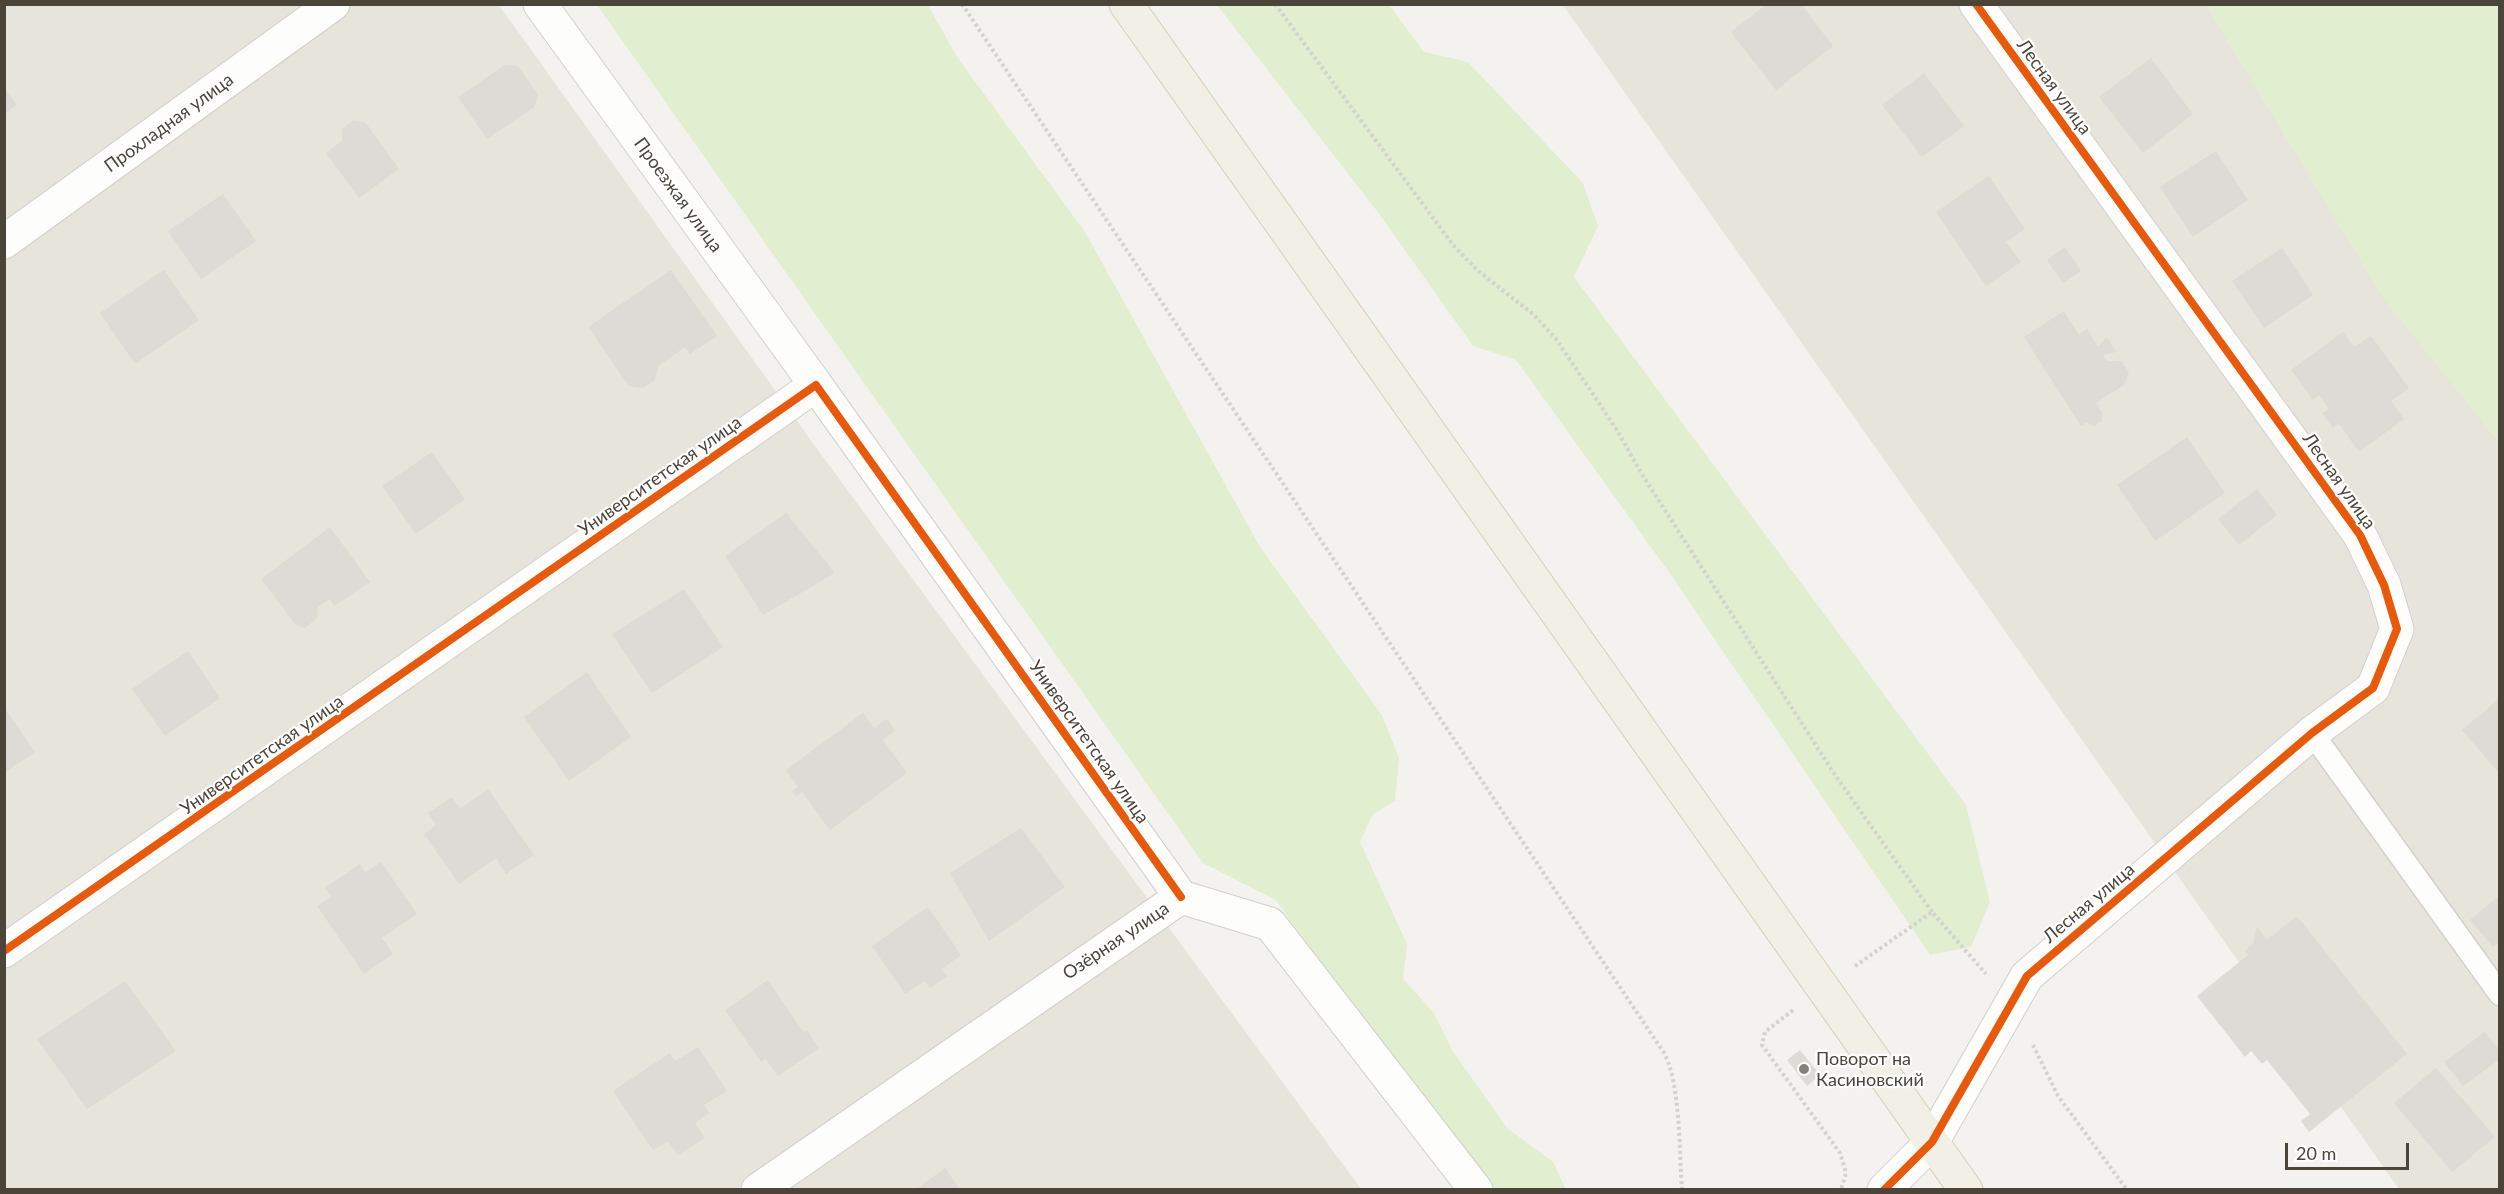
<!DOCTYPE html>
<html>
<head>
<meta charset="utf-8">
<style>
	body { margin:0 }
	#map { position:relative; width:2504px; height:1194px; overflow:hidden; background:#f4f2ee; font-family:Lato,sans-serif }
	canvas { display:block }
	.frame { position:absolute; inset:0; border:6px solid #4b4439; pointer-events:none }
	.scale { position:absolute; left:2285px; top:1143px; width:124px; height:27px; box-sizing:border-box; border:3px solid #4b4439; border-top:0; padding-left:8px; font-size:18px; line-height:21px; white-space:nowrap; color:#4b4439; -webkit-text-stroke:4px #fff; paint-order:stroke }
</style>
</head>
<body>
<div id="map">
<canvas width="2504" height="1194"></canvas>
<div class="frame"></div>
<div class="scale">20 m</div>
</div>
<script>
const ctx = document.querySelector('canvas').getContext('2d');
ctx.lineJoin = 'round';
function fillPath(path, color) { ctx.fillStyle = color; ctx.fill(path, 'evenodd'); }
function trace(path, color, width, dash) { ctx.strokeStyle = color; ctx.lineWidth = width; ctx.lineCap = dash ? 'butt' : 'round'; ctx.setLineDash(dash || []); ctx.stroke(path); }
function write(font, color, halo, rows, align = 'center') {
  ctx.font = font + ' Lato,sans-serif'; ctx.lineWidth = 4.5; ctx.setLineDash([]); ctx.textBaseline = 'middle'; ctx.strokeStyle = halo; ctx.fillStyle = color; for (const [text, x, y, turn = 0] of rows) {
    ctx.save(); ctx.translate(x, y); ctx.rotate((+turn || 0) * Math.PI / 180); ctx.textAlign = isNaN(turn) ? turn : align; if (halo) ctx.strokeText(text, 0, 0); ctx.fillText(text, 0, 0); ctx.restore();
  }
}
const residential = new Path2D(`
	M5,4l494,1 316,441 546,743 -1356,1z
	M1563,5h643l179,295 114,142v747h-100z`);
const green = new Path2D(`
	M597,5h331l29,52 128,175 175,315 122,168 17,43 -4,43 -23,14 -12,27 47,102 -4,35 31,34 18,37 55,78 46,34 13,27h-81l-45,-58 -164,-231 -73,-37z
	M1217,5h172l35,47 44,10 115,121 15,43 -24,51 392,528 24,97 -19,45 -41,8 -259,-380 -155,-215 -43,-14 -96,-135z
	M2206,5h293v437l-114,-141z`);
const building = new Path2D(`
	M1767,4h34l32,42 -57,44 -45,-58z
	M2151,58l42,56 -50,39 -44,-56z
	M505,65l13,1 20,29 -4,12 -47,32 -29,-42z
	M1924,73l40,53 -42,31 -40,-52z
	M4,87l13,18 -13,9z
	M354,120l12,3 33,46 -40,29 -33,-45 16,-12v-12z
	M2216,151l32,49 -55,37 -33,-50z
	M1989,176l36,53 -19,13 15,20 -35,24 -50,-74z
	M223,194l33,47 -55,38 -33,-48z
	M2065,247l16,24 -18,12 -16,-23z
	M2282,248l31,47 -49,33 -32,-47z
	M164,270l35,50 -64,44 -35,-51z
	M671,270l46,66 -27,18 -5,-7 -27,19 -3,14 -12,8 -14,-2 -41,-59z
	M2064,311l15,24 8,-6 11,18 9,-10 9,15 -13,3 4,6h15l7,12 -5,12 -28,18 6,9v9l-8,5 -8,-4 -5,4 -57,-89z
	M2343,332l11,15 17,-11 38,52 -18,13 13,18 -45,33 -20,-28 -6,4 -11,-15 7,-4 -10,-14 -6,5 -22,-30z
	M2187,437l38,56 -70,48 -38,-56z
	M432,452l33,47 -49,35 -34,-48z
	M2257,489l20,26 -38,30 -21,-26z
	M786,513l49,60 -72,42 -38,-59z
	M330,527l40,55 -36,24 -4,-7 -12,8 -1,11 -12,10 -9,-3 -35,-46z
	M684,589l39,58 -71,46 -40,-59z
	M188,651l32,47 -55,38 -33,-47z
	M587,672l44,65 -62,44 -45,-64z
	M2500,698v76l-38,-44z
	M4,707l31,45 -31,21z
	M863,713l11,15 13,-9 8,11 -12,10 24,33 -77,57 -28,-38 -6,5 -4,-6 6,-4 -12,-17z
	M488,789l46,66 -28,19 -10,-16 -37,26 -35,-50 12,-9 -8,-12 24,-16 8,12z
	M1021,828l44,59 -76,54 -39,-68z
	M381,862l36,52 -35,24 11,16 -29,20 -47,-68 14,-9 -6,-9 35,-24 5,8z
	M2500,895v47l-7,5 -23,-27z
	M928,907l33,48 -19,14 5,7 -17,12 -5,-7 -20,13 -33,-48z
	M2297,916l110,138 -98,78 -8,-11 9,-7 -43,-54 -5,4 -11,-13 -6,6 -48,-61 51,-41 -3,-4 8,-7 4,-17 10,13z
	M768,980l36,53 3,-3 12,18 -41,28 -12,-17 -5,3 -36,-52z
	M125,981l51,70 -89,58 -50,-70z
	M2485,1032l15,19v8l-37,27 -19,-24z
	M698,1047l29,44 -23,14 5,8 -14,10 10,15 -27,17 -10,-14 -15,9 -40,-59 57,-38 5,8z
	M1800,1050l20,25 -13,11 -20,-26z
	M2436,1068l59,69 -43,35 -58,-69z
	M945,1168l15,22h-45z`);
const path = new Path2D(`
	M962,4l702,1049c17,31 15,100 18,137
	M1275,4l178,241 24,25 57,45 22,24 59,88 28,49 192,299 97,137
	M1855,966l77,-54 54,62
	M1793,1010l-28,22 -3,13 78,108 6,20 -5,17
	M2033,1045l25,51 69,94`);
const lane = new Path2D(`
	M2312,733l188,261`);
const street = new Path2D(`
	M540,4l276,381
	M4,242l329,-238
	M4,951l812,-566 365,512
	M758,1190l423,-293 89,27 206,266
	M1884,1190l48,-48 95,-166 285,-243 61,-45 24,-59 -13,-44 -24,-50 -384,-531`);
const primary = new Path2D(`
	M1126,4l840,1186`);
const cycleway = new Path2D(`
	M4,951l812,-566 365,512
	M1884,1190l48,-48 95,-166 285,-243 61,-45 24,-59 -13,-44 -24,-50 -384,-531`);
const markers = [
	[1804,1069,6,"#868178"]
];
const streetNames = [
	["Лесная улица",2054,87,54],
	["Прохладная улица",169,123,-36],
	["Проезжая улица",678,195,54],
	["Университетская улица",660,476,-35],
	["Лесная улица",2339,481,55],
	["Университетская улица",1089,742,55],
	["Университетская улица",262,755,-35],
	["Лесная улица",2089,903,-40],
	["Озёрная улица",1116,941,-34]
];
const poiNames = [
	["Поворот на",1816,1059],
	["Касиновский",1816,1080]
];
fillPath(residential, '#e7e4dc');
fillPath(green, '#e1eecf');
fillPath(building, '#dedbd6');
trace(lane, '#d2d0cb', 25);
trace(street, '#d2d0cb', 35);
trace(primary, '#d6cebb', 35);
trace(path, '#d3d2cc', 4, [3, 3]);
trace(lane, '#fdfdfc', 22);
trace(street, '#fdfdfc', 33);
trace(primary, '#f2efe6', 33);
trace(cycleway, '#e8590c', 8);
for (const [x, y, r, color] of markers) { const dot = new Path2D(); dot.arc(x, y, r, 0, 2 * Math.PI); ctx.fillStyle = color; ctx.fill(dot); trace(dot, '#fff', 2); }
write('18px', '#4b4439', '#fff', streetNames);
write('18px', '#4b4439', '#fff', poiNames, 'left');
</script>
</body>
</html>
